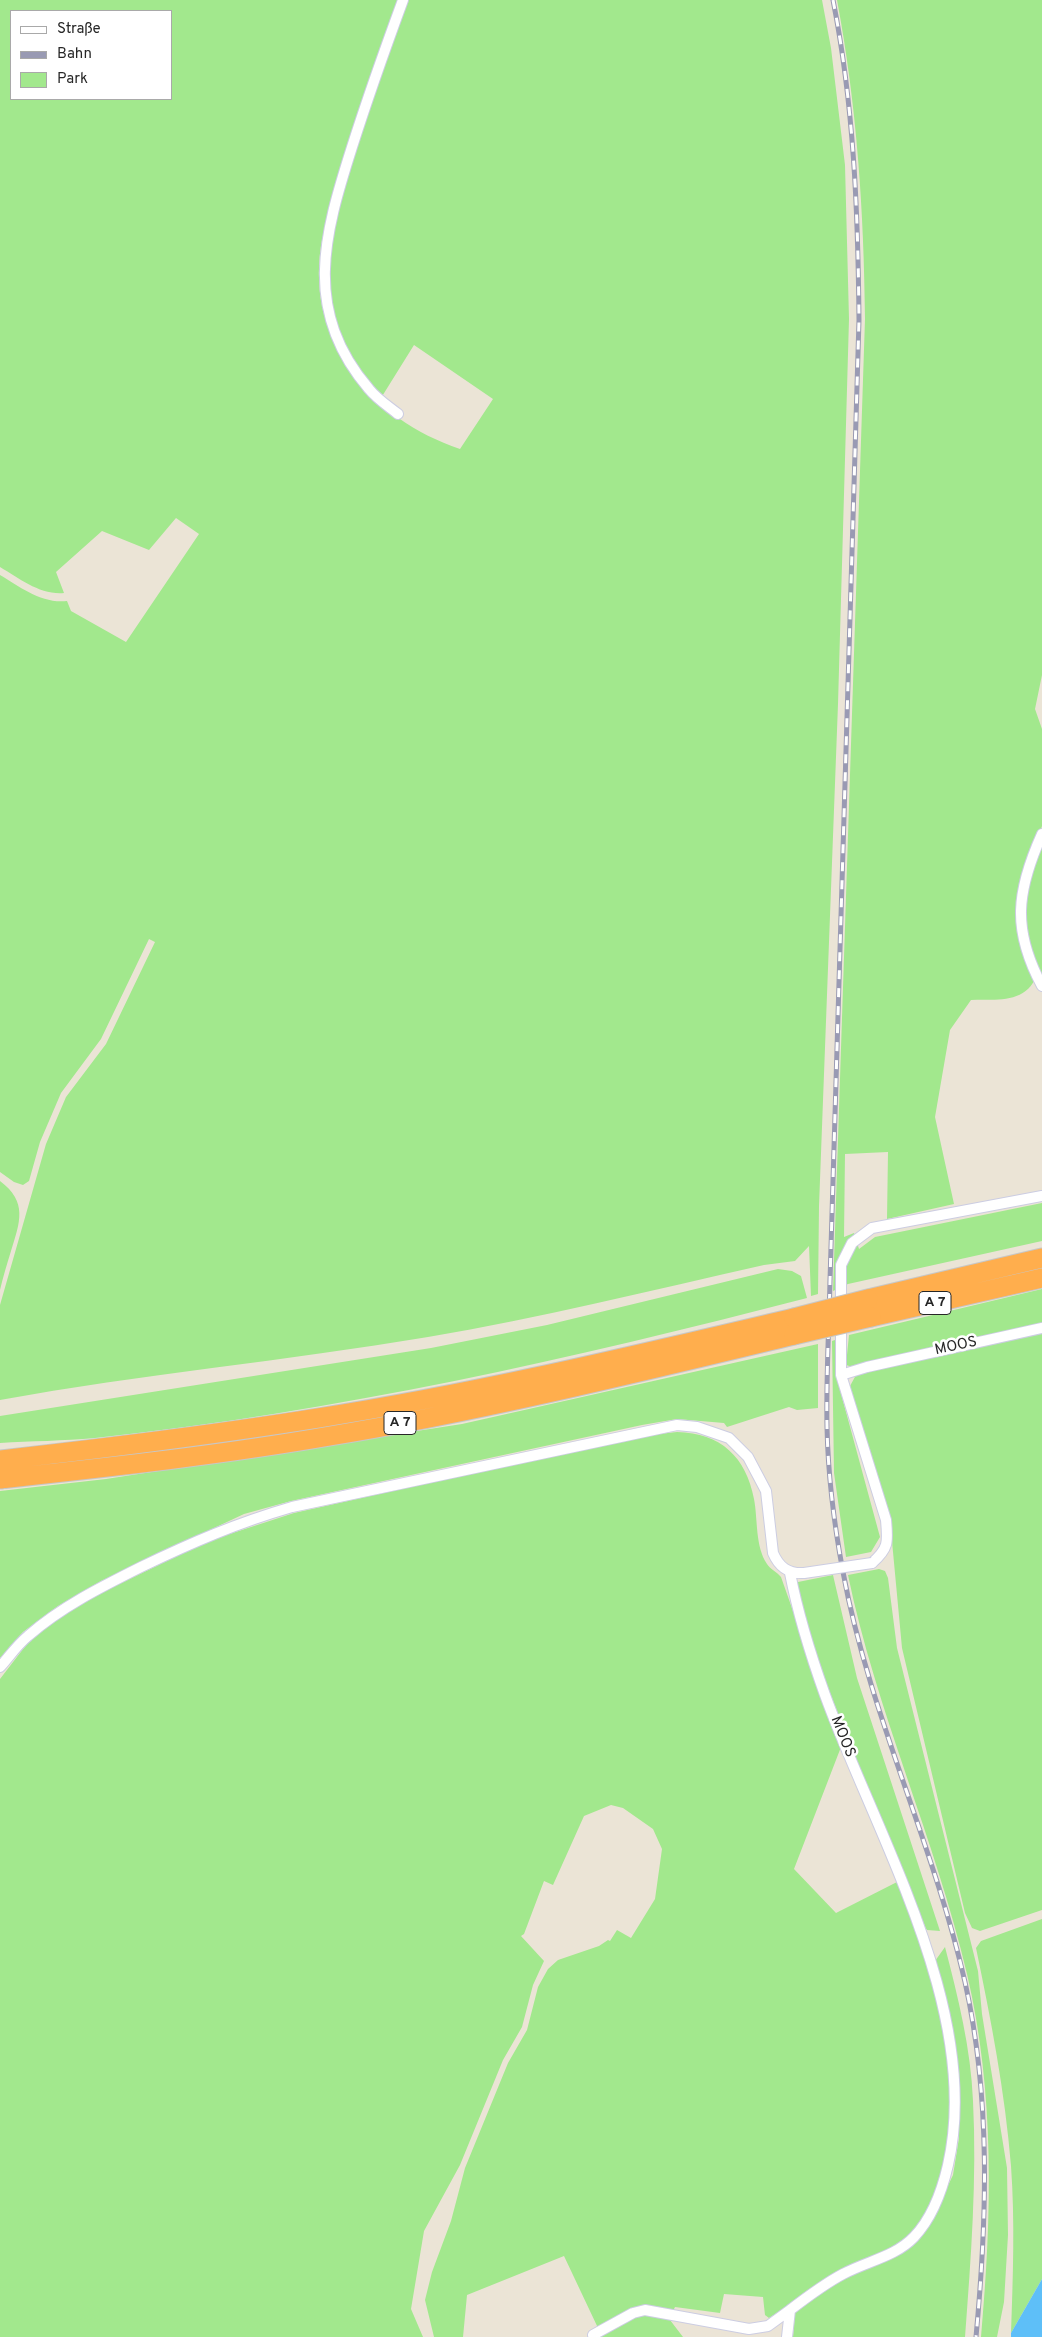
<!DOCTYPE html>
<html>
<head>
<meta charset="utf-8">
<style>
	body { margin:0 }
	#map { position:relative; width:1042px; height:2337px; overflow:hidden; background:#ebe4d6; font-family:Overpass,sans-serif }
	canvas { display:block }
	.legend { position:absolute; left:10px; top:10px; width:162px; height:90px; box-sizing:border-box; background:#fff; border:1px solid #a9a9a9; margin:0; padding:6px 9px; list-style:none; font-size:15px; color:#272727 }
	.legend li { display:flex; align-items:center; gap:10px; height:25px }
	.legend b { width:25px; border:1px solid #a9a9a9 }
</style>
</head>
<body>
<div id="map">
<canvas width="1042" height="2337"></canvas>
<ul class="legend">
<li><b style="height:6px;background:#fff"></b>Straße</li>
<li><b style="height:6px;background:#999ab3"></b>Bahn</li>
<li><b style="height:14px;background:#a2e88d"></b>Park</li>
</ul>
</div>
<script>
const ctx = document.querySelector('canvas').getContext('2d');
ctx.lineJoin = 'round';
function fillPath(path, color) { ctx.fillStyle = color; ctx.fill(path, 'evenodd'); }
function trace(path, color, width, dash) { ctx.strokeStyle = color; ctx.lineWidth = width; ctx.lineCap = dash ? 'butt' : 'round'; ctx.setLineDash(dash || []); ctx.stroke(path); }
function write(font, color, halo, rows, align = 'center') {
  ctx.font = font + ' Overpass,sans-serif'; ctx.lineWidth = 5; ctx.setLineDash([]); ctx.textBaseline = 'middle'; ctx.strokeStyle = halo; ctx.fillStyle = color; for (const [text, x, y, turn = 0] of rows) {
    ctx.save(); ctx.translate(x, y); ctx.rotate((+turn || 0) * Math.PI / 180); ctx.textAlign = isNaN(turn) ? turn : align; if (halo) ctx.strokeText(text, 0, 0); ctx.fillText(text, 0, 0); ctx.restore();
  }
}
const green = new Path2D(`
	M0,0h399c-18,46 -34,93 -49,140 -11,34 -23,70 -29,106 -15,97 51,173 139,203l33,-50 -79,-54 -33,53 -28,-35 -16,-32 -8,-27 -1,-56 22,-86 56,-162h416l9,48 14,117 4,154 -11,385 -19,502 -1,88 -7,2 -2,-50 -14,15 -31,4c-112,25 -223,53 -336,72 -142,24 -286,37 -428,63v-95l46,-161 20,-47 40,-53 49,-102 -6,-3 -48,100 -40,54 -21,49 -11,39 -6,4 -9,-3 -14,-10v-597c20,12 42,29 67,26l4,10 55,31 73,-108 -23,-16 -27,32 -47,-19 -46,41 8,21c-24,2 -44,-14 -64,-26zM11,11h160v88h-160z
	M837,0h205v675l-7,34 7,20v97l-25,69 18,84c-12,25 -40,20 -64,21l-21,30 -15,87 19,87 -67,15 1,-67 -43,2 -1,83 10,-4 5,16 16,-12 167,-34v38l-194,43 -15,7 32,-972c-1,-107 -8,-213 -28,-319z
	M1042,844v129l-4,-1 -11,-29 -2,-46z
	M0,1181c28,21 20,41 11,70 -4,13 -8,26 -11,39z
	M778,1269l14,2 9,5 6,22c-235,61 -471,114 -712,140 -32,3 -64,3 -95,5v-27l431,-68 116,-23z
	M1042,1289v35l-189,43 -7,-2 3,-30z
	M1042,1331v579l-62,21 -8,-3 -7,-15 -63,-265 -12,-128 -40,-134 6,-11z
	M835,1340l5,50 40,147 -9,15 -25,5 -12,-84 -2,-132z
	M818,1344v64l-21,2 -8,-3 -62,20 -3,-4 -47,-4 -35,6 -351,76 -47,13 -143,67 -43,25 -35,26 -23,26v-167l106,-12 356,-55z
	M677,1432c44,1 69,25 77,67 4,21 1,47 13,65 3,5 10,8 14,13l60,170 -47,122 42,44 61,-31 7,16 28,81 19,83 1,76 -8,35 -21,48 -22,23 -104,56 -28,18 -4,-3 -2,-18 -39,-3 -4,19 -45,-6 -2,4 -28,-4 -47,21 -34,-72 -97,39 -4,42h-29l-9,-37 7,-28 19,-51 14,-53 43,-105 19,-33 11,-43 10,-18 10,-9 41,-14 9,-6 2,1 7,-11 14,8 24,-39 7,-50 -9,-20 -30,-21 -12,-3 -27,11 -31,69 -9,-4 -20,53 -3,2 23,25 -11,24 -11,42 -19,33 -43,105 -36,66 -13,78 12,28h-423v-658l30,-39 34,-26 43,-24 101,-49 86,-28 283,-63 64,-14z
	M879,1569l6,2 3,7 9,70 81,323 4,43 25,154 1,67 -4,67 -7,35h-16c11,-121 14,-244 -14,-363 -32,-136 -91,-263 -119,-399z
	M833,1575l24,103 83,253 -13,-1c-18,-46 -138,-320 -129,-348z
	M1042,1919v360l-31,54c2,-56 4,-112 0,-167 -6,-74 -20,-146 -35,-218l5,-7z
	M945,1947c13,50 26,102 28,154 4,78 -2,157 -8,236h-172l2,-24 25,-19 109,-69 24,-50 6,-37 -3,-78 -21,-99z
	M645,2314l25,6 13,17h-81l-1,-3 34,-18z`);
const water = new Path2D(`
	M1042,2279v58h-31v-4z`);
const street = new Path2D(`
	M398,414c-10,-8 -21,-15 -29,-25 -67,-78 -45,-154 -17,-242 16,-50 33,-98 51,-147
	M1042,834c-26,58 -30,96 0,152
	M841,1375l26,-8 175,-39
	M872,1563c17,-15 16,-21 14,-43l-45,-145v-110l11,-22 20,-15 170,-32
	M0,1667c9,-10 17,-22 28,-31 33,-29 73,-49 113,-69 52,-25 96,-44 151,-60l385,-82 20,2 32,11 19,19 18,34 7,62c6,14 15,21 31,20
	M594,2337l-1,-2 40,-22 12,-3 104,19 19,-3 22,-16
	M787,2337l3,-27c17,-13 34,-26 53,-36 24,-13 52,-17 71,-37 19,-20 28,-46 34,-72 35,-152 -72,-330 -123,-470 -14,-39 -27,-81 -35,-122`);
const highway = new Path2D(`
	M868,1299l174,-41
	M871,1317l171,-39
	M0,1460c106,-12 212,-25 318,-42 160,-25 318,-63 476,-100
	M0,1479c110,-12 221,-24 330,-43 156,-26 310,-64 464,-101`);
const rail = new Path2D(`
	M833,0c21,106 25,212 26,320l-29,960c-1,49 -4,98 -3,147 1,48 7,97 16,145 26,141 90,270 122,410 26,117 22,236 11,355`);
const streetBridge = new Path2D(`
	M804,1573l68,-10`);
const highwayBridge = new Path2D(`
	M794,1318l74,-19
	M794,1335l77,-18`);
const shields = [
	[935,1303,32],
	[400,1423,32]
];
const shieldNames = [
	["A 7",935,1303],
	["A 7",400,1423]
];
const streetNames = [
	["MOOS",956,1347,-12],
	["MOOS",842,1737,68]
];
fillPath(green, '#a2e88d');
fillPath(water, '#5ebff8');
trace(street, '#cccde2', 12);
trace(highway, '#c7c7c7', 21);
trace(street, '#fff', 10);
trace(highway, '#ffae4d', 19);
trace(rail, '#999ab3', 5);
trace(rail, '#fff', 3, [9]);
trace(streetBridge, '#cccde2', 12, []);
trace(highwayBridge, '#c7c7c7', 21, []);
trace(streetBridge, '#fff', 10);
trace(highwayBridge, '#ffae4d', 19);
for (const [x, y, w] of shields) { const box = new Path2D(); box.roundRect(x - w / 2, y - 11.5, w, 23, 4); ctx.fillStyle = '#fff'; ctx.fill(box); trace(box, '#272727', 1); }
write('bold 14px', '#272727', null, shieldNames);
write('15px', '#272727', '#fff', streetNames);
</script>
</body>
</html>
